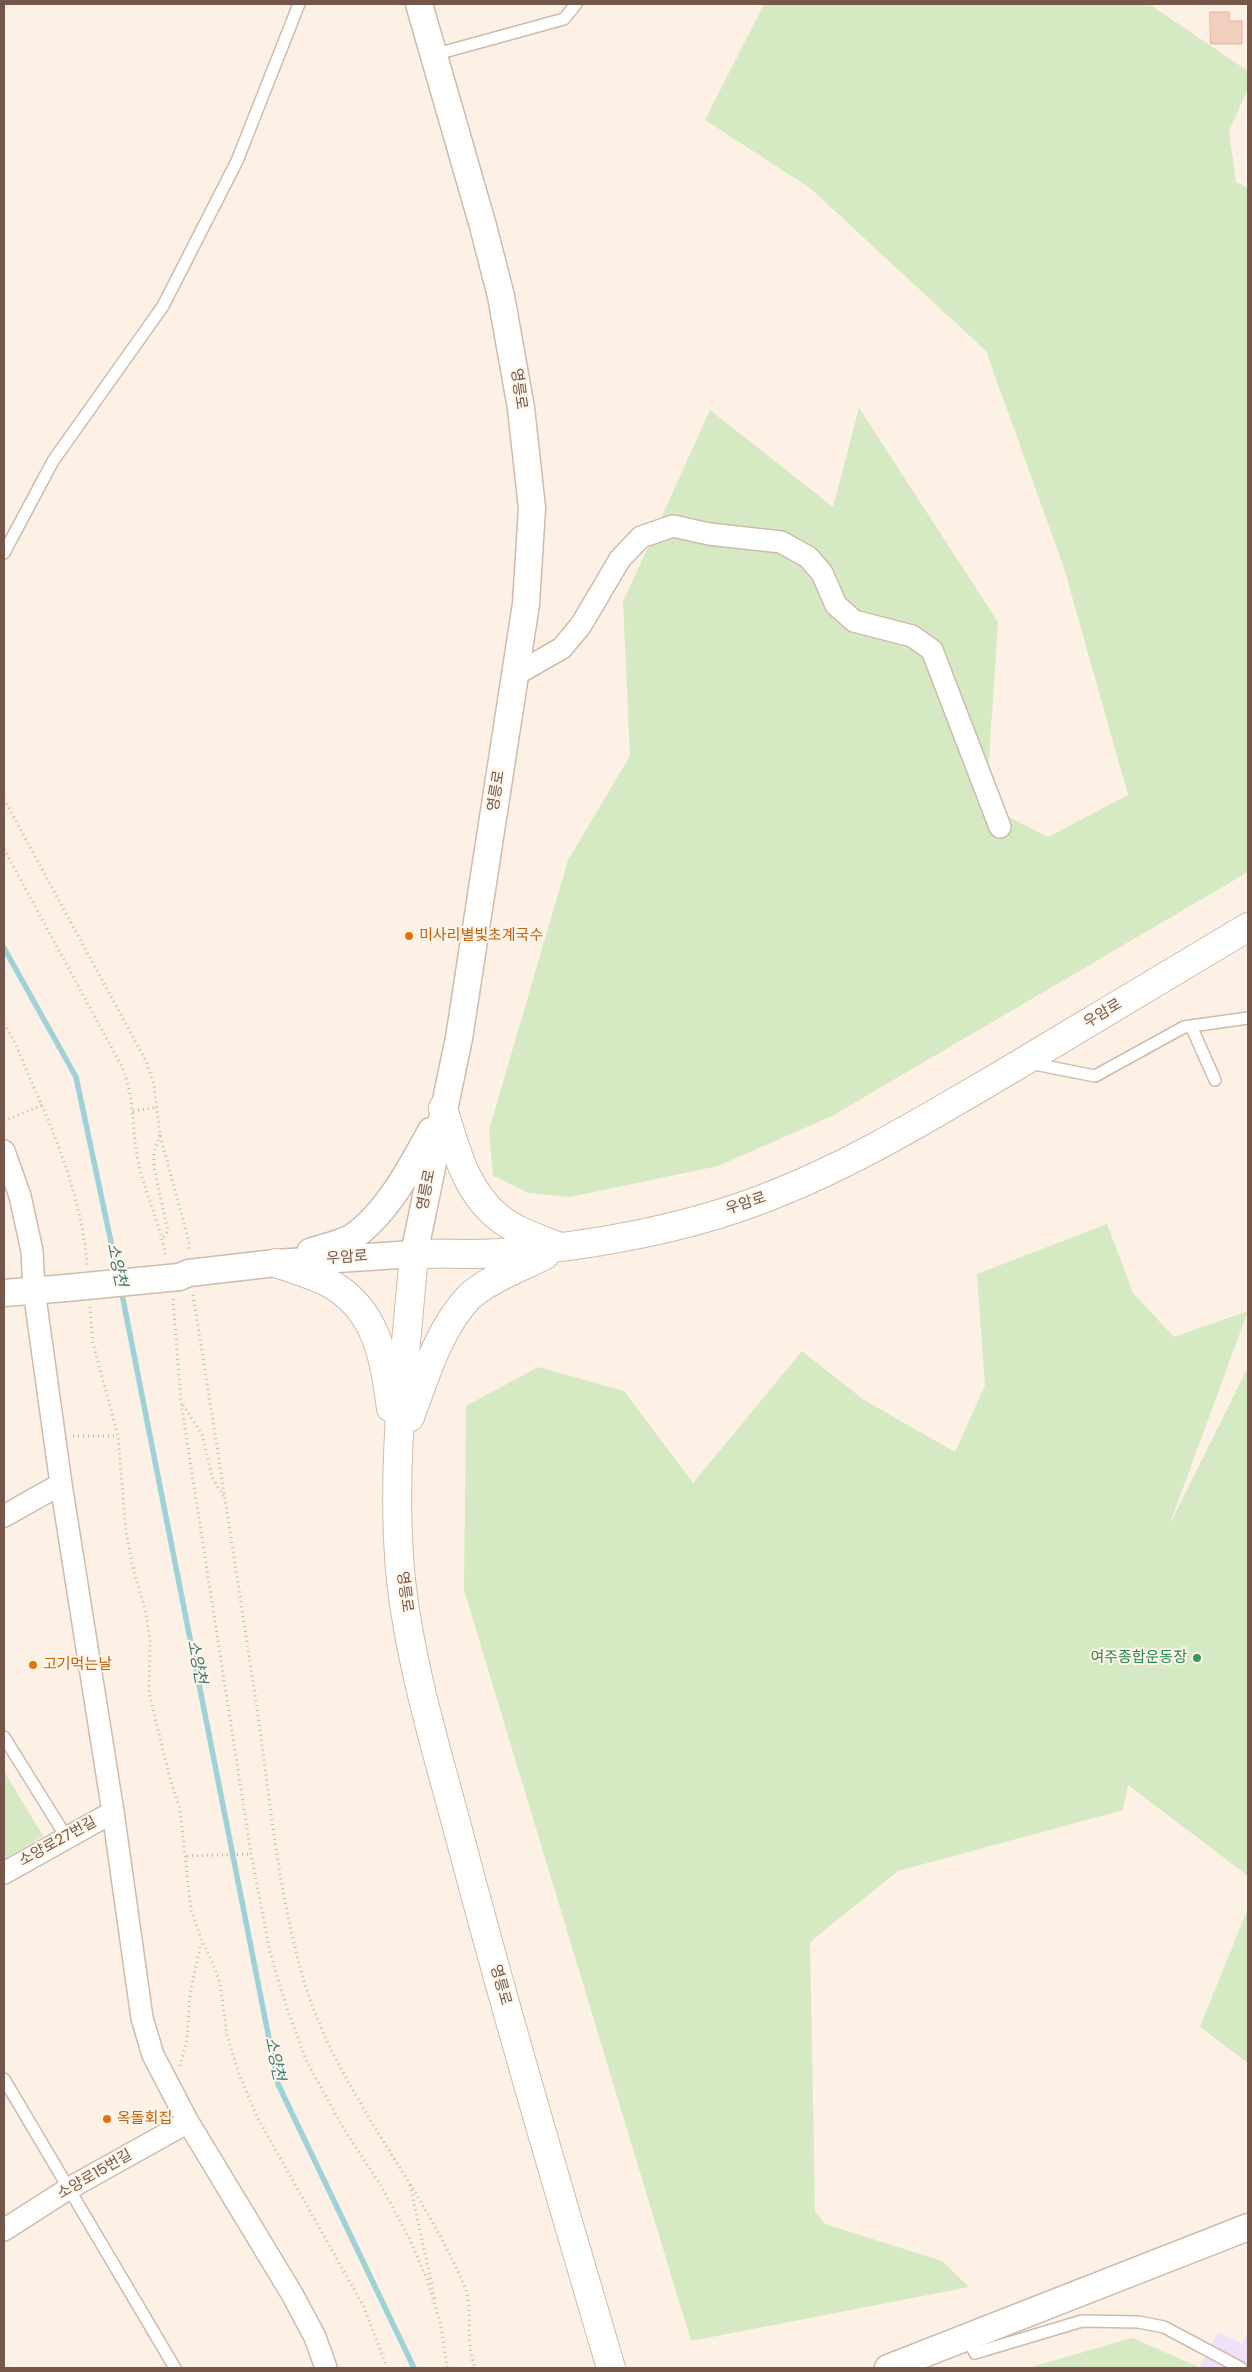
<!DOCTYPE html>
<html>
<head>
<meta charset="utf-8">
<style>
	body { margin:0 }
	#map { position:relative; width:1252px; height:2372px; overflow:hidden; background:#fcf1e4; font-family:Poppins,sans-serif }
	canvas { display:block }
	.frame { position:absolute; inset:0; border:5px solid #75564a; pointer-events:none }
</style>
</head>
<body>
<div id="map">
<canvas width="1252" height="2372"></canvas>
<div class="frame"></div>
</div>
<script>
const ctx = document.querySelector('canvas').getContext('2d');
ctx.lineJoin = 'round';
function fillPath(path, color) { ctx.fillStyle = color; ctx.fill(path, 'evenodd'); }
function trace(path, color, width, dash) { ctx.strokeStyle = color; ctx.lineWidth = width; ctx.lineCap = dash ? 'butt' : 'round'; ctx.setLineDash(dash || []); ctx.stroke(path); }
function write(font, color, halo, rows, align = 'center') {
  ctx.font = font + ' Poppins,"Noto Sans KR",sans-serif'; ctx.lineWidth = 4; ctx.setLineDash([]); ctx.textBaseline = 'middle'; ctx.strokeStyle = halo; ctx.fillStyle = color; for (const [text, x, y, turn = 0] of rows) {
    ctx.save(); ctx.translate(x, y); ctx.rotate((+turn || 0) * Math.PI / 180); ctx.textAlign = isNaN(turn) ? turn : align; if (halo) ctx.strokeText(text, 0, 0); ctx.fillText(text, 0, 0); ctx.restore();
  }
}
const education = new Path2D(`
	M1218,2332l24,12 6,-12v36h-49z`);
const green = new Path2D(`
	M764,4h385l99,67v18l-19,42 7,51 12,6v684l-416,244 -114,50 -148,31 -41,-4 -36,-17 -4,-46 79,-270 62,-104 -7,-154 87,-192 123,97 26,-99 139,214 -12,183 62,32 80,-42 -64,-227 -78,-217 -176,-163 -105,-68z
	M1107,1224l26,69 41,44 74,-26 -79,215 79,-159v509l-120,-91 -5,25 -225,61 -88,71 5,269 10,13 117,37 27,26 -278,54 -227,-751 2,-184 72,-39 86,24 69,92 109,-132 62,49 91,52 30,-67 -8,-111z
	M4,1771l39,65 -39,23z
	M1248,1908v155l-48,-36z
	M1132,2338l67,29 -171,1z`);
const stream = new Path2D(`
	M4,948l72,129 42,198
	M121,1289l157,795 136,284`);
const building = new Path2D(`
	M1210,12h19v9h13v23h-31z`);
const path = new Path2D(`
	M4,799l142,262 8,24 6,50 29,107v9
	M4,849l118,218c14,32 9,65 17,98 7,32 22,61 27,93
	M4,1024c11,16 18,36 26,55 27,59 52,121 57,186
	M133,1111l25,-4
	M4,1121l38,-16
	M160,1135l-6,17v15l14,64 -5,7
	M193,1295c22,137 43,275 64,413 13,91 21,185 47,273 33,110 115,199 160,304 8,20 4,40 6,61 1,8 3,15 5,22
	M173,1299l8,103 70,452 19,98 17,57 20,53 38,69 35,53 28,52 19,43 14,47 6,42
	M90,1307l3,36 25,93 8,96 7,36 13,45 4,28 -1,52 22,89 9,27 11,101 11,31 11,23 7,19 7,53 12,38 18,43 107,190 23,61
	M183,1405l19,29 10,43 13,22
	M73,1436h45
	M187,1856l64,-2
	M180,2066l7,-27 3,-45 11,-51
	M410,2185l25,114`);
const service = new Path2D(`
	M433,55l131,-36 12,-15
	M4,553l49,-92 110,-155 74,-145 62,-157
	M1191,1026l24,54
	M1029,1063l66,13 89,-49 64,-9
	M4,1737l63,101
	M4,2079l171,289
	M966,2336l9,17 107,-32 56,1 26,5 77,41`);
const minor = new Path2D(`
	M515,675l47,-27 19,-23 39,-66 21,-22 32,-11 36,8 72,8 27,15 14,16 14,32 18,16 58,15 20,14 68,177
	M4,1151l16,45 12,55 2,39 27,194 52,328 29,206 11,37 35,67 104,172 23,43 11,31
	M4,1516l57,-32
	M4,1873l109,-61
	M4,2230l64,-41 120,-67`);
const tertiary = new Path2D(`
	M310,1252c13,-5 32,-8 44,-16 33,-23 58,-70 77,-105
	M179,1277l10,-4 87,-10 138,-9 45,-216 67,-434 6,-96 -11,-100 -20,-112 -18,-70 -64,-222
	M4,1293l62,-5
	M888,2368l360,-141`);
const secondary = new Path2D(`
	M443,1108c12,39 22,82 55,109 17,14 39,21 59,29
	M276,1263c17,6 35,11 51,19 50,26 57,75 64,126
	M410,1417c15,-40 28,-87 59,-120 16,-16 55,-31 76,-42
	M611,2368c-51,-173 -102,-345 -148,-519 -23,-88 -52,-178 -62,-269 -11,-109 4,-218 13,-326 29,-1 59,1 87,-1 86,-6 185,-24 264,-55 84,-32 159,-78 236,-123 82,-49 165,-99 247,-148`);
const tertiaryBridge = new Path2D(`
	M66,1288l113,-11`);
const markers = [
	[409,936,5,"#e8710a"],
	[1197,1658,5,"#2e9e5b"],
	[33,1665,5,"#e8710a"],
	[107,2119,5,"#e8710a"]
];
const streetNames = [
	["영릉로",518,389,82],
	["영릉로",497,791,-81],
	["우암로",1103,1014,-31],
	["영릉로",427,1190,-79],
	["우암로",746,1204,-18],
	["우암로",347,1258,-4],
	["영릉로",404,1592,82],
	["소양로27번길",58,1842,-29],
	["영릉로",500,1985,74],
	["소양로15번길",95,2175,-30]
];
const foodNames = [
	["미사리별빛초계국수",419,936],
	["고기먹는날",43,1665],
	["옥돌회집",117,2119]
];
const leisureNames = [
	["여주종합운동장",1187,1658]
];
const waterNames = [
	["소양천",116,1265,78],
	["소양천",196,1662,79],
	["소양천",274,2059,78]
];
fillPath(education, '#eee1f8');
fillPath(green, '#d5eac3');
trace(stream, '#9fd2d8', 5.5);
fillPath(building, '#f2cebc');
trace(building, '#e4b39c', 1);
trace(service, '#d0baae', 14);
trace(minor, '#d0baae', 24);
trace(tertiary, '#d0baae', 29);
trace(secondary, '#d3baab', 30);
trace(path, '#d6b19f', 3, [1, 4]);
trace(service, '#fff', 11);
trace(minor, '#fff', 21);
trace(tertiary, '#fff', 26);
trace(secondary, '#fff', 28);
trace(tertiaryBridge, '#d0baae', 29, []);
trace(tertiaryBridge, '#fff', 26);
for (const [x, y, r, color] of markers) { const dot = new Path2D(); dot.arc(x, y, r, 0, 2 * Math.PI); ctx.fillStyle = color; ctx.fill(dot); trace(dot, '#fff6ea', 2); }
write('15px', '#75564a', '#fff6ea', streetNames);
write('15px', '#c56008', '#fff6ea', foodNames, 'left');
write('15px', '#27864d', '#fff6ea', leisureNames, 'right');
write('italic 16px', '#3d747a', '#fff6ea', waterNames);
</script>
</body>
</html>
